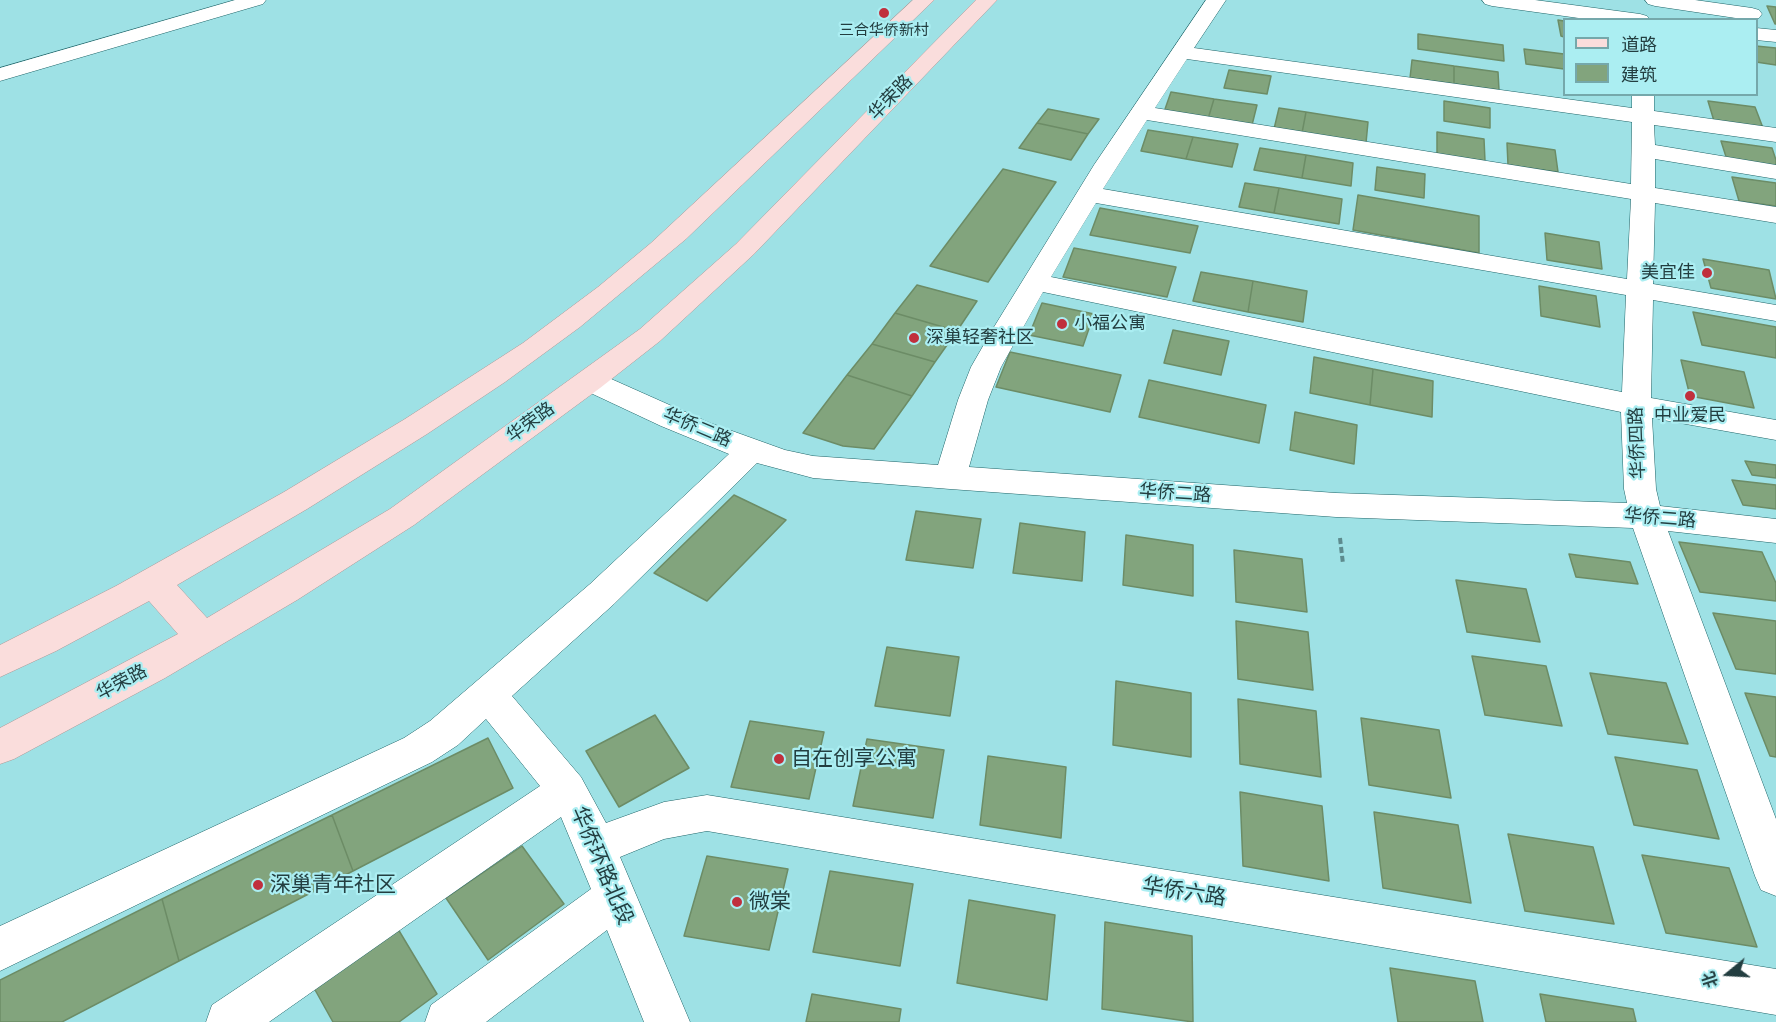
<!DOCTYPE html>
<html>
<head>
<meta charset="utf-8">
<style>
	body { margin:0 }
	#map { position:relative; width:1776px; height:1022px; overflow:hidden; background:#9ee1e5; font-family:"DM Sans","Noto Sans SC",sans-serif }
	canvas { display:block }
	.legend { position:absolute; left:1563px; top:18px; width:195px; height:78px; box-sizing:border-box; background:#abeef2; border:2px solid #75a8ab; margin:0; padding:8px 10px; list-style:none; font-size:18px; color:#233e40 }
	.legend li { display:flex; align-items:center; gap:12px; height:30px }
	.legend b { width:30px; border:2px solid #75a8ab }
	.north { position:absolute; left:1698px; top:944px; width:60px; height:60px; -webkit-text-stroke:4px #abeef2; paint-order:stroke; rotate:252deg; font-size:16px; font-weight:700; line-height:24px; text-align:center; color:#233e40 }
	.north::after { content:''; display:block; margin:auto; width:21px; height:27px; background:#233e40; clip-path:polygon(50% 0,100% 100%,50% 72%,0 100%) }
</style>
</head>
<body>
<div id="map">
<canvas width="1776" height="1022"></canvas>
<ul class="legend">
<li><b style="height:8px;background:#fadddc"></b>道路</li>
<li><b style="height:16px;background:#82a47d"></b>建筑</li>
</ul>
<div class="north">北</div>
</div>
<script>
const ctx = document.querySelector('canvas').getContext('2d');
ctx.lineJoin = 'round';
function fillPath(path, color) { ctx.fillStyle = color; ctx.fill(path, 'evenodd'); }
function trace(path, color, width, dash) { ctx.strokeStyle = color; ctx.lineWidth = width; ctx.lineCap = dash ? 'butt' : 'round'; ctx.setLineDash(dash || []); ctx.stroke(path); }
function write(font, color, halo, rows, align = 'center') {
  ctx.font = font + ' "DM Sans","Noto Sans SC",sans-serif'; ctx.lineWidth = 4.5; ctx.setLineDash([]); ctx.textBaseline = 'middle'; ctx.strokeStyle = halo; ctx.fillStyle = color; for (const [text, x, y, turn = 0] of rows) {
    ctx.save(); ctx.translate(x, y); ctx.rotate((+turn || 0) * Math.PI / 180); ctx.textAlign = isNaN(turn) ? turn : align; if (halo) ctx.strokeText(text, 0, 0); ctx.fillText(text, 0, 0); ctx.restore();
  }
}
const building = new Path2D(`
	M1767,6l9,1v17h-1z
	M1558,20l6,1v16l-3,-1z
	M1418,34l85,11 1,16 -86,-12z
	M1756,46l20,2v17l-20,-3z
	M1524,49l40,5v15l-38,-5z
	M1412,60l42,6v18l-44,-6z
	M1454,66l44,6 1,18 -45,-6z
	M1229,70l42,6 -4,18 -43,-6z
	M1171,92l43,7 -6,20 -44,-7z
	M1214,99l43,6 -5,20 -44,-6z
	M1444,101l46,7v20l-46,-7z
	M1708,101l47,6 8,21 -49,-7z
	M1279,108l27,4 -4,21 -28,-4z
	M1048,109l51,10 -11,15 -51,-11z
	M1306,112l62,10 -2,21 -64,-10z
	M1037,123l51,11 -17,26 -52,-12z
	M1148,130l45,7 -7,22 -45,-8z
	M1437,132l47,7 1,22 -48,-7z
	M1193,137l45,7 -6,23 -46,-8z
	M1721,141l51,7 4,12v10l-48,-7z
	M1507,143l48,7 3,22 -50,-7z
	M1260,148l46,7 -4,23 -48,-8z
	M1306,155l47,8 -2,23 -49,-8z
	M1377,167l48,7 -1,24 -49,-8z
	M1003,169l53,13 -68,100 -58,-16z
	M1732,177l44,6v23l-37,-5z
	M1245,183l34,5 -5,25 -35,-6z
	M1279,188l63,11 -3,25 -65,-11z
	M1358,195l121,21v37l-126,-23z
	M1100,208l98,18 -8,27 -100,-18z
	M1545,233l54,9 3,27 -55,-9z
	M1074,248l102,19 -9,30 -104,-20z
	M1703,259l66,11 7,29 -65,-11z
	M1201,272l52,9 -5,31 -55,-11z
	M1253,281l54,10 -4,31 -55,-10z
	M917,285l60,16 -20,30 -62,-18z
	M1539,286l57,10 4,31 -59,-11z
	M1042,303l52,11 -11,32 -54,-11z
	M1693,312l83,15v31l-74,-13z
	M895,313l62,18 -22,31 -63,-18z
	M1173,330l56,11 -8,34 -57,-12z
	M872,344l63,18 -23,34 -65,-21z
	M1010,352l111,23 -11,37 -114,-25z
	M1314,357l59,12 -3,36 -60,-12z
	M1681,360l63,12 10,36 -64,-12z
	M1373,369l60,12 -1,36 -62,-12z
	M847,375l65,21 -38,53 -31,-3 -40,-13z
	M1149,380l117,25 -7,38 -120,-26z
	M1295,412l62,13 -3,39 -64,-14z
	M1745,461l31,4v13l-24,-3z
	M1732,480l44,5v24l-33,-4z
	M734,495l52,25 -79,81 -53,-28z
	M916,511l65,8 -8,49 -67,-8z
	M1020,523l65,9 -3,49 -69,-8z
	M1126,535l67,10v51l-70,-11z
	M1679,542l83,10 14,31v18l-76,-9z
	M1234,550l68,9 5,53 -71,-10z
	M1569,554l61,8 8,22 -62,-7z
	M1456,580l70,9 14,53 -73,-10z
	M1713,613l63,8v53l-40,-5z
	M1236,621l72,11 5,58 -75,-11z
	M887,647l72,10 -9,59 -75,-10z
	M1472,656l74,10 16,60 -77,-11z
	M1590,673l76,10 22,61 -80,-10z
	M1116,681l75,12v64l-78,-12z
	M1745,693l31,4v60l-6,-1z
	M1238,699l78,12 5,66 -81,-13z
	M655,715l34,53 -70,39 -33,-56z
	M1361,718l78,12 12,68 -82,-13z
	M750,721l74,11 -15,67 -78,-12z
	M488,738l25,50 -160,83 -21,-56z
	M867,739l77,11 -11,68 -80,-12z
	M988,756l78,11 -5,71 -81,-13z
	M1615,757l82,13 22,69 -85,-14z
	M1240,792l82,14 7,75 -86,-15z
	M1374,812l84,13 13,78 -88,-15z
	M332,815l21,56 -174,90 -17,-62z
	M1508,834l85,13 21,77 -89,-13z
	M522,846l42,58 -76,56 -42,-62z
	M1642,855l87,13 28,79 -91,-14z
	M707,856l81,13 -19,81 -85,-14z
	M830,871l83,13 -13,82 -87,-14z
	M162,899l17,62 -117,61h-62v-42z
	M969,900l86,15 -8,85 -90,-17z
	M1105,922l87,14 1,86 -91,-13z
	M398,929l39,65 -38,28h-66l-19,-34z
	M1390,968l85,13 8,41h-85z
	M812,994l89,15 -2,13h-93z
	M1540,994l93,15 3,13h-90z`);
const path = new Path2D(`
	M1340,538l3,26`);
const minor = new Path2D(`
	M235,0h31l-3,4 -263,77v-13z
	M1206,0h20l-32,48 438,60v-14h22v17l122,17v14l-122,-17 1,20 121,20v14l-121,-20v29l121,19v16l-121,-20 -2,81 123,21v16l-123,-21 -2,98 125,22v20l-124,-22 4,71 4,17 116,13v24l-108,-12 108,288v77l-15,-6 -6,-14 -122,-348 -297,-11 -386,-28 -137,-11 -56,-15 -143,141 -102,92 69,81 25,46 58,-21 43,-7 1069,174v46l-1069,-184 -43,8 -44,18 70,165h-46l-37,-92 -121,92h-61l6,-17 160,-116 -30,-72 -292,205h-63l6,-17 328,-219 -54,-67 -28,26 -26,17 -432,209v-45l404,-188 26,-17 160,-137 139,-130 -68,-28 -81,-38 -5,-7 5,-7 10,-2 10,2 110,49 75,27 28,6 125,9 20,-65 13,-33 23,-40 100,-162zM1187,59l445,63 -1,62 -476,-76zM1147,120l484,79 -4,80 -524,-90zM1096,203l530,92 -4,97 -571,-115zM1043,292l578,120 3,77 3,14 -291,-10 -367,-26 19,-67 13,-33z
	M1482,0h53l105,14 7,2 3,4h-57l-101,-14 -7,-2z
	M1645,0h50l57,8 7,2 3,4 -3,4 -10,2 -94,-14 -7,-2z
	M1756,28l20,2v12l-20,-2z`);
const major = new Path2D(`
	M913,0h21l-248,239 -106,88 -75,55 -78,52 -120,75 -130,76 30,33 183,-109 250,-180 96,-85 240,-244h21l-243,254 -94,87 -60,47 -186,137 -117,75 -132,78 -151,81 -14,5v-36l178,-94 -29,-33 -93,50 -56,26v-32l116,-59 168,-94 121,-73 118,-76 75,-56 53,-44z`);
const markers = [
	[884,13,6,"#c0303d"],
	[1707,273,6,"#c0303d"],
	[1062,324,6,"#c0303d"],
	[914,338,6,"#c0303d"],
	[1690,396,6,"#c0303d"],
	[779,759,6,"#c0303d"],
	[258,885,6,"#c0303d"],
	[737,902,6,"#c0303d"]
];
const farPoinames = [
	["三合华侨新村",884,31]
];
const streetNames = [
	["华荣路",891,98,-46],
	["华荣路",531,423,-36],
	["华侨二路",697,428,23],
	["华侨四路",1638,443,-92],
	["华侨二路",1175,494,4],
	["华侨二路",1660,519,5],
	["华荣路",122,683,-28]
];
const poiNames = [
	["美宜佳",1695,273,"right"],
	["小福公寓",1074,324],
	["深巢轻奢社区",926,338],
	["中业爱民",1690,416,"center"]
];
const nearPoinames = [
	["自在创享公寓",791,759],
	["深巢青年社区",270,885],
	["微棠",749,902]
];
const nearStreetnames = [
	["华侨环路北段",601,866,67],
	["华侨六路",1184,893,9]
];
fillPath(building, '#82a47d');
trace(building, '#6c8c66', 1.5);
trace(minor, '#1f6468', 1);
trace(major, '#ac9796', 1);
trace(path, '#5d8b8e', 4, [6, 3]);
fillPath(minor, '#fff');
fillPath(major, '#fadddc');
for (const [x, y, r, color] of markers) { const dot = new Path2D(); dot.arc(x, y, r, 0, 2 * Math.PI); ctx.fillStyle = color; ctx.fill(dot); trace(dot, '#abeef2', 2); }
write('15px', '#233e40', '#abeef2', farPoinames);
write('18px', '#233e40', '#abeef2', streetNames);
write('18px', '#233e40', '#abeef2', poiNames, 'left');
write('21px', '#233e40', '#abeef2', nearPoinames, 'left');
write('21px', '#233e40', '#abeef2', nearStreetnames);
</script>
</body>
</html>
